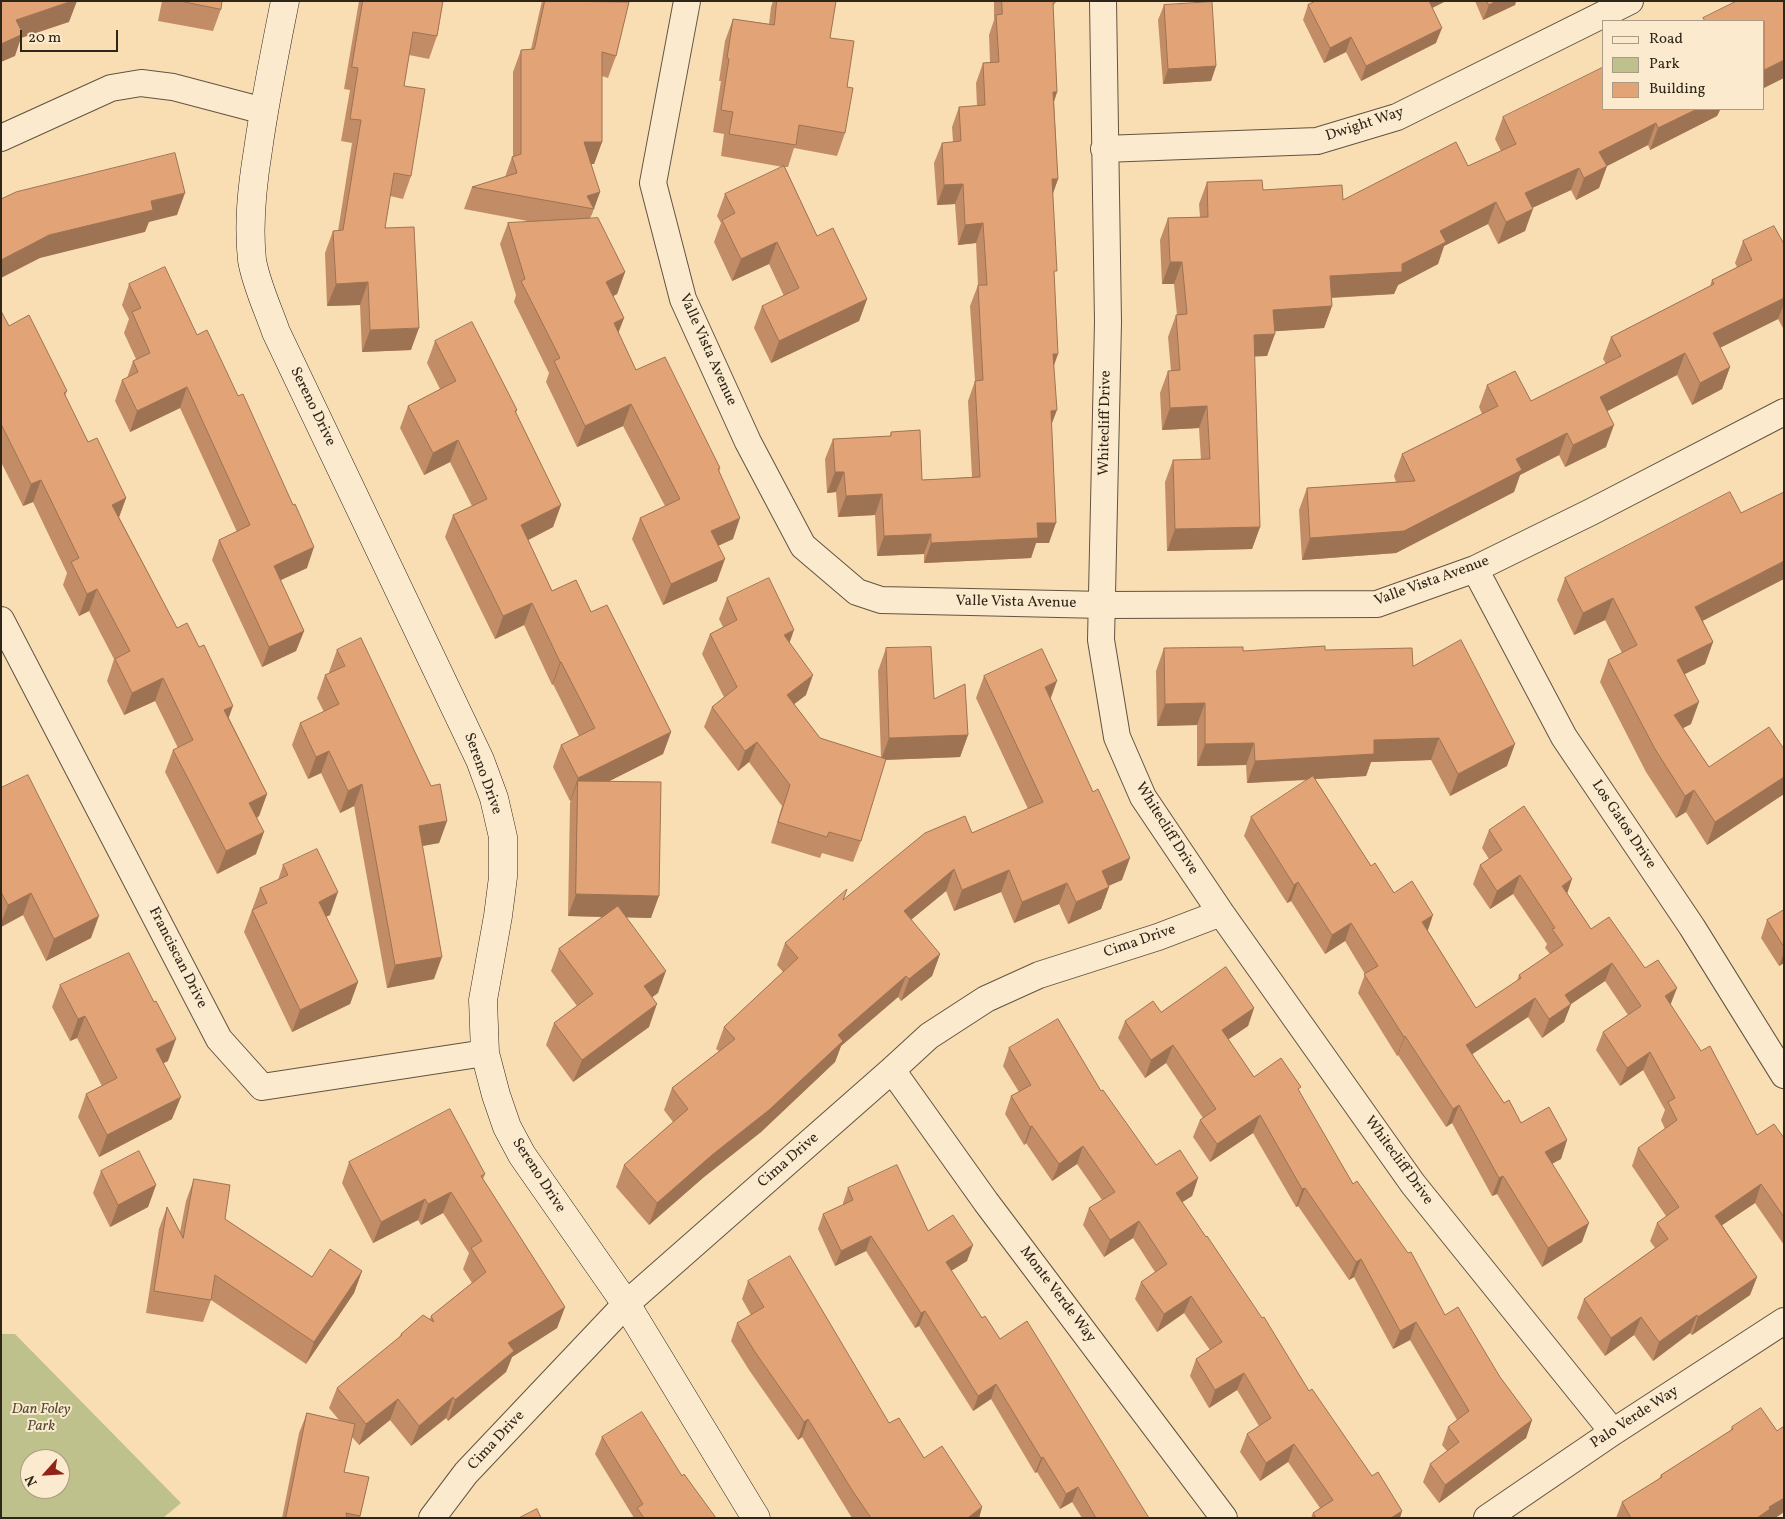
<!DOCTYPE html>
<html>
<head>
<meta charset="utf-8">
<style>
	body { margin:0 }
	#map { position:relative; width:1785px; height:1519px; overflow:hidden; background:#f9deb4; font-family:Vollkorn,serif }
	canvas { display:block }
	.frame { position:absolute; inset:0; border:2px solid #2e2619; pointer-events:none }
	.legend { position:absolute; left:1602px; top:20px; width:162px; height:90px; box-sizing:border-box; background:#fbeace; border:1px solid #a99c86; margin:0; padding:6px 9px; list-style:none; font-size:15px; color:#2e2619 }
	.legend li { display:flex; align-items:center; gap:10px; height:25px }
	.legend b { width:25px; border:1px solid #a99c86 }
	.north { position:absolute; left:20px; top:1449px; width:50px; height:50px; box-sizing:border-box; background:#fbeace; border:1px solid #a99c86; border-radius:50%; rotate:244deg; font-size:14px; font-weight:700; line-height:20px; text-align:center; color:#2e2619 }
	.north::after { content:''; display:block; margin:auto; width:18px; height:22px; background:#8f2418; clip-path:polygon(50% 0,100% 100%,50% 72%,0 100%) }
	.scale { position:absolute; left:20px; top:30px; width:98px; height:22px; box-sizing:border-box; border:2px solid #2e2619; border-top:0; padding-left:6px; font-size:15px; line-height:18px; white-space:nowrap; color:#2e2619; -webkit-text-stroke:4px #fbeace; paint-order:stroke }
</style>
</head>
<body>
<div id="map">
<canvas width="1785" height="1519"></canvas>
<div class="frame"></div>
<ul class="legend">
<li><b style="height:6px;background:#fbeace"></b>Road</li>
<li><b style="height:14px;background:#bfc18c"></b>Park</li>
<li><b style="height:14px;background:#e2a477"></b>Building</li>
</ul>
<div class="north">N</div>
<div class="scale">20 m</div>
</div>
<script>
const ctx = document.querySelector('canvas').getContext('2d');
ctx.lineJoin = 'round';
function fillPath(path, color) { ctx.fillStyle = color; ctx.fill(path, 'evenodd'); }
function trace(path, color, width, dash) { ctx.strokeStyle = color; ctx.lineWidth = width; ctx.lineCap = dash ? 'butt' : 'round'; ctx.setLineDash(dash || []); ctx.stroke(path); }
function write(font, color, halo, rows, align = 'center') {
  ctx.font = font + ' Vollkorn,serif'; ctx.lineWidth = 4; ctx.setLineDash([]); ctx.textBaseline = 'middle'; ctx.strokeStyle = halo; ctx.fillStyle = color; for (const [text, x, y, turn = 0] of rows) {
    ctx.save(); ctx.translate(x, y); ctx.rotate((+turn || 0) * Math.PI / 180); ctx.textAlign = isNaN(turn) ? turn : align; if (halo) ctx.strokeText(text, 0, 0); ctx.fillText(text, 0, 0); ctx.restore();
  }
}
const green = new Path2D(`
	M1,1334h14l166,169 -18,15h-162zM30,1459h30v30h-30z`);
const street = new Path2D(`
	M687,1l-34,182 30,116 65,143 55,104 54,46 24,8 222,5 274,-1 98,-35 116,-57 193,-100
	M1103,1l5,321 -7,318 16,97 26,60 78,116 192,271 200,248
	M1,138l110,-50 30,-5 32,4 91,24
	M1104,149l213,-8 80,-24 233,-116
	M1475,569l89,168 128,190 92,148
	M1,620l218,419 43,48 223,-34
	M892,1070l94,132 238,316
	M432,1518l34,-45 160,-169 266,-234 37,-34 57,-37 53,-24 119,-38 63,-24
	M1487,1518l126,-86 171,-111`);
const secondary = new Path2D(`
	M285,1c-10,50 -20,99 -27,149 -6,37 -10,73 -6,110 4,24 16,49 24,72l204,428 14,38 9,39v40l-5,39 -15,84 2,53 11,42 11,32 15,28 104,149 130,214`);
const wall = new Path2D(`
	M162,1h60l-1,8 -8,22 -55,-10z
	M359,1h84l-6,35 -8,23 -20,-4 -5,31 7,90 -8,23 -13,-3 -5,32 26,122 -49,2 -2,-47 -33,1 -2,-53 8,-22h5l14,-88 -11,-2 9,-51 -6,-1z
	M542,1l87,1 -13,54 -8,22 -6,-2v66l-8,22h-3l9,28 -10,27 35,53 -8,22 -4,2 11,22 -6,14 18,38 84,98 -1,4 14,67 -15,7 -1,35 -54,24 -31,-66 8,-21 25,-12 -42,-80 -46,21 -31,-65 3,-9 -35,-71 2,-7 -16,-51 8,-21 25,-1 -69,-13 8,-22 33,-10 7,-20 1,-1v-84l8,-22 10,-1z
	M773,1h63l-6,37 17,49 -2,46 -8,23 -43,-8 -6,19h-3l32,69 50,63 -8,22 -88,42 -17,-35 8,-22 22,-10 -15,-32 -37,17 -18,-39 7,-19 -4,-7 8,-22 58,-27 -62,-11 3,-22 -11,-2 8,-51h-2l6,-40 8,-22 36,5 2,-17z
	M994,1h61l-2,6 4,85 -3,10 4,77 -5,14 1,85v87l-3,60 -2,118h-13l-5,15 -107,5v-9l-47,2 -2,-41 -37,2 -2,-25 -9,1 -2,-34 8,-20 57,-3 1,-4 31,48 50,-3 -4,-76 7,-20 -5,-75 8,-21 -2,-42 -18,2 -3,-41 -18,1 -3,-42 8,-20 11,-1 -1,-15 7,-20 18,-1 -1,-23 7,-20 7,-1 -1,-27 5,-15z
	M1316,1h130l-14,7 4,35 -75,38 -15,-29 -22,11 -21,-43 5,-15z
	M1475,1h41l-1,4 -32,15z
	M1164,5l52,61 -5,15 -48,3 -5,-64z
	M1604,109l116,1 -3,6 -67,34 -2,-5 -41,21 -8,22 -23,12 -5,-10 -39,18 -7,23 -27,13 -10,-20 -44,22 -6,18 -40,21 -4,9 -62,4v8l-8,22 -49,3 -8,25h-13l6,171 -8,22 -85,2 -2,-69 8,-22h28l-2,-32 -37,2 -2,-37 8,-22h3l-3,-34 8,-22h1l-3,-31h-12l-2,-44 8,-22 32,-1 -1,-13 8,-22 56,8 80,10 125,-34 33,-15 -6,-12 8,-22z
	M1743,241l41,3v86l-6,-11 -58,29 10,19 -8,22 -30,16 -15,-30 -70,36 -1,36 -41,20 -6,-12 -39,20 -6,17 -118,61 -94,7 -3,-50 8,-22 89,-6 -2,-6 8,-22 80,-40 -3,-7 8,-22 44,16 75,-37 -3,-5 8,-22 99,-51 2,-6 25,-13 -2,-4z
	M129,284l178,284 -27,12 24,51 -8,20 -34,16 -50,-107 7,-20 18,-8 -57,-124 -50,24 -15,-31 7,-21 5,-2 6,-17 3,-2 -12,-26 5,-14 -7,-14z
	M1,311l8,15 58,65 -2,5 23,46 38,56 -7,19 58,111 52,90 38,76 -8,22 -2,2 -1,36 -39,20 -52,-102 8,-22 5,-2 -23,-47 -31,14 -17,-34 7,-22 -25,-48 -10,5 -16,-31 4,-12 -34,-71 -10,4 -22,-44z
	M435,341l82,69 -1,3 45,92 -8,22 -25,13 24,51 39,21 80,120 -8,22 -54,27 42,137 -25,-1 32,76 -6,4 -3,30 -76,55 -27,-37 8,-22 23,-17 -26,-35 8,-22 43,-32 -34,-1 2,-113 1,-3 -1,1 -17,-34 8,-22 18,-9 -26,-52 -1,1 -28,-60 -29,14 -50,-102 8,-22 19,-9 -22,-44 -26,13 -24,-47 8,-22 32,-17 -13,-26z
	M1565,578l138,43 10,21 -8,22 -20,10 6,50 -8,4 26,39 75,-18v45l-77,51 -21,-33 -10,6 -30,-46 -46,-90 8,-22 14,-7 -17,-33 -31,15 -17,-35z
	M727,598l63,45 16,52 -12,9 26,34 61,20 -3,-87 8,-23 82,87 -8,22 -75,3 -24,81 -8,21 -31,-9 -2,5 -49,-15 11,-37 -33,-44 -11,9 -34,-44 8,-20 12,-10 -22,-43 8,-20 13,-7 -4,-8z
	M1164,648l79,3 82,-1 88,16 94,100 -57,30 -19,-36 -60,2 -5,14 -51,3 56,87 57,65 48,77 41,-27 2,-6 31,-21 -5,-6 2,-4 -34,-50 -23,15 -17,-25 7,-19 9,-6 -7,-11 7,-18 78,63 24,36 79,76 87,130 27,3v107l-29,-42 -33,22 35,52 -7,18 -58,40 -2,-2 -37,28 -19,-26 -29,21 -28,-38 7,-19 71,-51 -5,-7 7,-18 9,-7 -34,-50 6,-18 27,-19 -4,-9 4,-10 -22,-40 -23,16 -24,-36 7,-18 25,-17 -23,-34 -34,23 -7,18 -22,16 -14,-21 -56,37 32,49 17,20 46,17 -6,19 -9,4 30,79 -40,25 -45,-73 -5,2 -40,-73 -6,4 -48,-72 -1,1 -39,-63 7,-19 -20,-33 -20,13 -34,-53 -4,2 -43,-67 7,-19 57,-37 -61,3 -1,-18 -49,1v-41l-40,1 -1,-55z
	M337,650l94,136 16,35 -8,22 -17,3 12,133 -47,9 -33,-182 -14,7 -19,-40 -13,6 -16,-34 8,-22 24,-11 -7,-14 8,-23 5,-2 -1,-1z
	M984,676l67,23 71,181 -14,6 1,1 -8,22 -33,15 -9,-20 -45,19 -13,-31 -47,19 -8,-20 -35,29 29,34 -8,22 -31,25 -3,-4 -57,49 -6,16 -74,70 -57,45 -55,48 -33,-38 8,-22 49,-43 -9,-12 8,-22 47,-37 -3,-2 8,-22 59,-55 -6,-7 8,-22 58,-43 129,-67 56,-24 -52,-111z
	M1,788l90,150 -45,23 -23,-46 -22,12z
	M283,865l47,50 -4,1 32,66 -8,22 -58,28 -48,-100 16,-44 18,-8z
	M1784,910v53l-5,3 -18,-28 6,-18z
	M60,985l108,76 -5,2 9,56 -73,38 -21,-40 8,-23 16,-8 -25,-48 -7,3 -18,-34z
	M1254,1008l-6,18 -20,13 26,38 45,14 54,93 92,131 55,62 32,43 -6,18 -87,65 -16,-21 7,-18 17,-13 -5,-6 6,-18 9,-7 -47,-80 -17,9 -39,-72 -5,3 -51,-74 -2,1 -43,-74 -43,29 -17,-25 7,-17 3,-2 -37,-55 -21,15 -27,-40 7,-17 36,-9z
	M1009,1048l92,43 55,74 42,13 -6,18 -10,6 127,189 91,127h-89l2,-5 7,-5 -32,-46 -28,19 -20,-29 7,-18 12,-8 -22,-36 -28,18 -19,-32 6,-17 14,-9 -26,-37 -27,19 -22,-33 6,-17 14,-10 -22,-34 -29,19 -21,-32 6,-17 13,-8 -25,-36 -25,17 -26,-38 -2,2 -19,-31 6,-18 8,-4 -16,-26z
	M349,1162l136,12 -2,5 82,128 -8,21 -45,29 -6,15 -58,49 -2,-3 -35,28 -21,-26 -31,25 -7,-8 -8,35 25,5 -9,41h-78l17,-85 8,-20 32,7 -10,-12 8,-20 62,-50 2,-4 29,-15 1,-3 41,-33 -9,-14 6,-16 -26,-40 -22,12 -3,-5 -45,23 -31,-60z
	M101,1171l55,14 -8,22 -38,20 -17,-34z
	M194,1179l31,40 87,58 50,-6 -8,22 -48,71 -95,-64 -8,22 -57,-9 13,-84 8,-22 13,25 6,-31z
	M848,1188l80,43 39,30 -16,10 31,47 18,21 149,179h-67l-10,-16 -12,7 -23,-37 -2,1 -44,-74 -18,12 -54,-85 -4,2 -49,-77 -31,15 -17,-37 5,-15 20,-9v-2z
	M748,1281l176,177 58,49 -3,11h-127l-50,-81 -4,3 -49,-70 -18,-29 6,-18 14,-8 -9,-16z
	M1732,1427l52,85 -9,6h-159l6,-16 37,-23 2,-4 69,-44z
	M602,1437l80,39 34,42h-82l-39,-64z`);
const shadedWall = new Path2D(`
	M72,1h5l-8,21 -48,16 -6,18 -14,6v-18l15,-24z
	M1426,1h20l-24,12z
	M1496,1h20l-1,4 -32,15 6,-15z
	M1442,28l-6,15 -75,38 5,-15z
	M1351,37l-5,15 -22,11 6,-15z
	M1784,60v18l-20,10v-18z
	M1216,66l-5,15 -48,3 5,-15z
	M1053,92h4l-7,21z
	M1697,109h25l-2,1 -3,6 -67,34 8,-22z
	M1656,123l-8,22 -41,21 -8,22 -23,12 8,-22 15,-26z
	M584,142h18l-8,22h-18z
	M1579,168l-8,22 -54,25 8,-22z
	M1052,179h6l-7,20z
	M963,184l-8,20 -18,1 7,-20z
	M600,192l-8,22 -1,1 3,-6 -7,-13z
	M185,193l-8,22 -28,7 -4,10 -105,26 -39,20v-18l48,-25 102,-34z
	M1496,202l-8,22 -44,22 -6,18 -40,21 -4,9 -72,4 8,-22 72,-12 38,-33z
	M1533,209l-8,22 -27,13 8,-22z
	M983,223l-7,20 -18,2 7,-20z
	M777,242l-8,22 -37,17 9,-22z
	M1170,262h12l-8,22h-12z
	M625,272l-8,22 -19,10 8,-22z
	M368,282l-8,23 -33,1 9,-22z
	M1784,298v6l-6,15 -73,36 8,-22z
	M867,299l-8,22 -88,42 8,-22z
	M1332,306l-8,22 -59,4 8,-22z
	M624,318l-8,21 -2,-16z
	M419,328l-8,22 -49,2 8,-22z
	M1275,334l-8,22 -21,1 8,-22z
	M1685,353l-8,22 -85,44 8,-22z
	M1053,354h5l-7,20z
	M1730,367l-8,22 -30,16 8,-22z
	M187,387l-7,21 -50,24 7,-21z
	M631,404l-8,22 -46,21 8,-21z
	M1207,406l-8,22 -37,2 8,-22z
	M1057,410l-8,21 2,-20z
	M1614,425l-8,22 -41,20 8,-22z
	M1567,433l-8,22 -39,20 -6,17 -118,61 -94,7 8,-22 206,-79z
	M458,440l-8,22 -26,13 9,-22z
	M835,472h9l-8,20 -9,1z
	M41,480l-8,22 -10,4 8,-22z
	M882,494l-7,21 -37,2 8,-21z
	M126,498l-8,22 -6,-15z
	M561,505l-8,22 -40,21 8,-23z
	M740,518l-7,21 -29,13 7,-21z
	M1037,523h19l-7,20h-13l-5,15 -107,5 7,-20z
	M1260,527l-8,22 -85,2 8,-22z
	M931,534l-7,20 -47,2 7,-20z
	M314,547l-7,21 -41,19 8,-21z
	M725,559l-8,22 -54,24 8,-21z
	M1784,561v18l-97,50 8,-22z
	M97,589l-8,22 -10,5 8,-22z
	M1613,598l-8,22 -31,15 9,-22z
	M532,603l-8,22 -29,14 8,-23z
	M794,630l-7,20 -3,-15z
	M304,631l-8,20 -34,16 7,-20z
	M1713,642l-8,22 -36,18 8,-22z
	M560,662h1l-8,22 -1,1z
	M813,675l-7,20 -26,20 7,-20z
	M163,678l-8,23 -31,14 8,-22z
	M1057,681l-8,22 -4,-16z
	M1699,702l-8,22 -25,13 8,-22z
	M1205,703l-8,22 -40,1 8,-22z
	M233,706l-8,22 -1,-18z
	M671,732l-8,22 -85,43v-16l-7,19 -1,1 8,-23z
	M968,735l-8,22 -79,3 8,-22z
	M1439,738l-8,22 -60,2 -5,14 -119,7 8,-22 119,-21z
	M757,742l-8,20 -11,9 7,-20z
	M1254,743l-8,22 -49,1 8,-22z
	M1515,744l-8,22 -57,30 8,-22z
	M329,751l-8,22 -13,6 8,-22z
	M1784,777v17l-77,51 8,-23z
	M362,784l-8,22 -14,7 8,-22z
	M1694,790l-8,22 -10,6 9,-22z
	M267,794l-8,22 -18,10 8,-23z
	M447,821l-8,22 -28,5 8,-22z
	M264,832l-8,22 -39,20 9,-23z
	M1130,858l-8,22 -28,12 8,-21z
	M954,869l-8,22 -50,41 8,-21z
	M1009,870l-8,22 -47,19 8,-21z
	M1520,875l-7,19 -23,15 7,-18z
	M1572,879l-6,18 -4,-11z
	M1298,882l-7,19 -4,2 7,-18z
	M1067,883l-8,21 -45,19 8,-21z
	M1109,887l-8,22 -33,15 8,-22z
	M338,892l-8,23 -19,9 8,-22z
	M31,893l-8,22 -22,12v-4l7,-18z
	M576,894l83,2 -8,22 -83,-2z
	M1433,915l-6,18 -5,-11z
	M99,916l-8,22 -45,23 8,-22z
	M1351,923l-6,18 -20,13 7,-19z
	M1784,952v11l-5,3z
	M940,954l-8,22 -31,25 8,-22z
	M442,957l-8,22 -47,9 8,-23z
	M1612,963l-7,18 -34,23 -7,18 -22,16 7,-19 16,-24z
	M666,971l-8,22 -22,16 8,-23z
	M906,976l-8,21 -57,49 -6,16 -74,70 -57,45 -55,48 8,-22 181,-168z
	M358,982l-8,22 -58,28 8,-22z
	M1677,988l-7,18 -5,-10z
	M1535,998l-7,19 -69,46 7,-18z
	M657,1004l-8,23 -76,55 9,-22z
	M1254,1008l-6,18 -32,22 6,-18z
	M85,1016l-8,22 -7,3 8,-22z
	M1405,1036l-7,19 -1,1 7,-19z
	M176,1039l-8,22 -21,10 9,-22z
	M1173,1045l-7,18 -21,15 6,-18z
	M1650,1052l-7,18 -23,16 7,-18z
	M181,1097l-9,22 -73,38 8,-22z
	M1459,1105l-7,18 -6,4 7,-18z
	M1260,1115l-7,18 -43,29 7,-18z
	M1032,1126l-6,17 -2,2 6,-18z
	M1567,1140l-6,19 -22,12 6,-19z
	M1083,1146l-6,18 -25,17 7,-17z
	M1503,1176l-6,18 -5,2 7,-18z
	M1198,1178l-6,18 -22,14 6,-17z
	M1761,1184l-6,19 -46,31 6,-18z
	M156,1185l-8,22 -38,20 8,-22z
	M1305,1188l-7,18 -2,1 6,-18z
	M451,1192l-8,21 -22,12 7,-21z
	M425,1199l-7,21 -45,23 8,-21z
	M1139,1221l-6,17 -29,19 6,-17z
	M1589,1223l-7,19 -40,25 6,-19z
	M871,1236l-5,15 -31,15 6,-15z
	M973,1245l-6,16 -26,16 5,-15z
	M1361,1259l-7,18 -5,3 7,-18z
	M362,1271l-8,22 -48,71 8,-22z
	M1757,1277l-7,18 -58,40 6,-18z
	M1191,1296l-7,17 -27,19 7,-18z
	M565,1307l-8,21 -45,29 -6,15 -58,49 7,-21 53,-57z
	M925,1311l-6,15 -4,2 6,-15z
	M1697,1315l-7,18 -37,28 6,-19z
	M1641,1317l-7,18 -29,21 6,-18z
	M1416,1322l-6,18 -17,9 7,-18z
	M1244,1373l-7,17 -28,18 6,-18z
	M996,1384l-5,15 -18,12 5,-15z
	M453,1397l-7,21 -35,28 8,-20z
	M398,1399l-8,21 -31,25 7,-21z
	M808,1419l-6,18 -4,3 6,-18z
	M1532,1420l-6,18 -87,65 6,-18z
	M1294,1444l-6,18 -28,19 6,-18z
	M1043,1457l-6,15 -2,1 6,-15z
	M1078,1487l-6,15 -12,7 6,-15z
	M1784,1498v14l-9,6h-18l12,-11z
	M982,1507l-3,11h-11l1,-1z
	M1402,1511l-2,7h-9z`);
const building = new Path2D(`
	M1,1h71l-56,19 7,14 -22,10z
	M180,1h42l-1,8z
	M363,1h80l-6,35 -24,-4 -9,54 21,3 -14,87 -17,-3 -9,55 29,-1 5,101 -49,2 -2,-48 -32,2 -3,-53 10,-1 18,-110 -11,-1 8,-51 -6,-1z
	M545,1l84,1 -13,54 -14,-4v90h-18l16,50 -13,4 7,13 -122,-22 45,-14 -5,-16 9,-3v-104l13,-1z
	M777,1h59l-6,37 24,3 -7,46 6,1 -8,45 -46,-8 -3,20 -67,-11 4,-22 -12,-2 8,-51 -2,-1 6,-39 41,6z
	M1002,1h53v2h-2l4,89h-4l5,87h-6l5,92h-3l4,83h-5l4,56 -6,1 5,112h-19l1,15 -107,5v-9l-47,2 -2,-42 -36,2 -2,-24h-9l-2,-33 58,-3v-4l29,-2 2,50 58,-3 -5,-96 8,-1 -5,-95h9l-4,-62 -18,2 -2,-41 -19,1 -2,-42 19,-2 -2,-34 26,-2 -2,-42 16,-1 -3,-47 6,-1z
	M1316,1h113l13,27 -76,38 -15,-29 -21,11 -22,-43z
	M1487,1h9l-7,4z
	M1737,1h46l1,2v57l-20,10v-49h-60h1l-2,-3z
	M1212,2l4,64 -48,3 -4,-64z
	M1604,67v42h93l-39,19 -2,-5 -57,29 8,14 -23,12 -5,-10 -54,25 8,16 -27,13 -10,-20 -56,29 6,11 -44,22v8l-72,4 2,30 -59,4 2,24 -21,1 6,192 -85,2 -2,-69 37,-1 -3,-53 -37,2 -2,-37 12,-1 -4,-55 11,-1 -5,-52h-12l-2,-44 40,-1 -1,-35 55,-2 1,10 79,-5 1,15 113,-58 12,24 48,-22 -13,-27z
	M175,153l10,40 -34,8 2,9 -104,25 -48,25v-61l15,-7z
	M784,166l33,70 16,-8 34,71 -88,42 -17,-35 37,-18 -22,-46 -36,17 -19,-39 13,-7 -10,-19z
	M598,218l27,54 -19,10 18,36 -10,5 22,47 29,-13 55,111 -2,1 22,49 -29,13 14,28 -54,25 -31,-66 40,-19 -49,-95 -46,22 -31,-65 6,-3 -39,-77 4,-2 -17,-56z
	M1774,226l10,18v54l-71,35 17,34 -30,16 -15,-30 -85,44 14,28 -41,20 -6,-12 -51,26 6,11 -118,61 -94,7 -3,-50 108,-7 -13,-27 96,-48 -11,-21 28,-14 16,30 90,-45 -10,-19 103,-53 -2,-4 40,-20 -9,-19z
	M165,267l32,68 10,-5 31,66 5,-2 50,111 2,-1 19,43 -40,19 30,65 -35,16 -50,-107 31,-15 -63,-138 -50,24 -15,-31 16,-8 -5,-11 17,-8 -18,-41 9,-4 -12,-24z
	M1,311l8,15 20,-11 38,76 -3,2 24,49 9,-4 29,60 -14,7 65,123 10,-5 12,24 5,-2 29,61 -9,4 43,84 -18,9 15,29 -38,19 -53,-101 20,-10 -30,-62 -31,15 -17,-34 15,-8 -33,-62 -10,5 -16,-32 8,-4 -38,-78 -10,4 -30,-60z
	M472,322l45,88 -2,1 46,94 -40,20 31,66 24,-11 15,32 16,-7 64,127 -93,46 -17,-33 34,-17 -34,-66h-1l-28,-59 -29,13 -50,-101 34,-16 -29,-59 -25,13 -25,-47 48,-25 -21,-40z
	M1730,492l11,21 43,-21v69l-89,46 18,35 -36,18 22,42 -25,13 35,52 60,-40 15,22v28l-69,45 -21,-32 -9,6 -30,-47 -47,-89 29,-15 -24,-47 -30,15 -18,-35z
	M769,578l25,52 -10,5 29,40 -26,20 33,43 66,21 -25,82 -32,-9 -2,5 -49,-15 12,-37 -33,-43 -12,9 -33,-44 25,-20 -27,-53 27,-14 -10,-22z
	M361,638l70,148 9,-2 7,37 -28,5 23,131 -47,8 -33,-181 -14,7 -19,-40 -13,6 -16,-34 39,-19 -14,-29 20,-9 -8,-16z
	M1461,640l54,104 -57,30 -19,-36 -65,2v14l-119,7 -1,-18 -49,1v-41l-40,1 -1,-56 79,-1v4l82,-5v4l87,-2 1,18z
	M931,647l3,52 31,-15 3,51 -79,3 -3,-90z
	M1042,649l15,32 -12,6 48,105 5,-3 32,69 -28,13 7,16 -33,15 -9,-19 -45,19 -13,-32 -47,20 -8,-21 -50,42 36,43 -31,25 -3,-3 -68,59 5,6 -74,69 -57,45 -55,48 -33,-38 64,-56 -16,-21 63,-49 -11,-12 74,-69 -13,-15 62,-54 -4,11 82,-67 40,-17 7,17 71,-31 -59,-126z
	M28,775l71,141 -45,23 -23,-46 -23,12 -7,-13v-104z
	M1313,776l58,90 4,-3 19,30 18,-12 21,34 -11,7 54,86 45,-30 -2,-3 44,-30 -11,-16 3,-1 -35,-53 -23,16 -17,-26 22,-15 -13,-20 35,-24 48,73 -10,7 29,43 18,-12 36,51 13,-8 19,28 -12,8 36,55 9,-5 47,89 17,-11 10,14v79l-23,-33 -46,32 42,61 -59,40 -1,-2 -38,27 -18,-25 -30,21 -27,-39 84,-60 -11,-16 22,-16 -41,-59 39,-28 -9,-18 7,-4 -25,-46 -23,16 -24,-36 38,-26 -29,-43 -47,32 6,9 -22,15 -14,-21 -69,47 38,58 5,-3 12,23 28,-16 18,33 -22,12 44,71 -41,25 -45,-72 -4,2 -40,-73 -6,4 -48,-73 -1,1 -40,-63 14,-8 -27,-43 -19,12 -34,-53 -4,3 -43,-68z
	M578,781l83,1 -2,114 -83,-2z
	M317,849l21,43 -19,10 39,80 -58,28 -48,-100 15,-7 -7,-15 28,-13 -5,-10z
	M618,906l48,65 -22,15 13,18 -75,56 -28,-37 39,-29 -34,-45z
	M1784,910v37l-17,-27z
	M129,953l25,49 2,-1 20,38 -20,10 25,48 -74,38 -21,-41 31,-16 -32,-62 -7,3 -18,-34z
	M1226,967l28,41 -32,22 32,47 27,-19 20,29 -3,2 55,95 4,-3 51,72 3,-1 34,63 13,-8 42,70 32,43 -87,65 -15,-21 29,-22 -11,-15 21,-16 -53,-89 -16,9 -39,-72 -5,3 -51,-74 -3,1 -42,-74 -43,29 -17,-24 16,-11 -43,-64 -22,15 -26,-39 28,-20 8,11z
	M1058,1019l43,72 2,-1 53,75 24,-15 18,28 -22,15 30,44 1,-1 55,82 2,-1 45,74 3,-2 60,87 6,-4 24,39 -11,7h-75l-3,-5 20,-13 -39,-56 -28,19 -19,-29 24,-16 -27,-45 -29,17 -19,-31 26,-17 -31,-46 -27,18 -23,-32 26,-18 -28,-43 -29,19 -21,-32 26,-16 -32,-46 -24,18 -27,-38 -2,1 -19,-31 20,-11 -22,-37z
	M450,1109l35,65 -4,2 84,131 -57,36 6,8 -59,49 -2,-3 -34,29 -21,-27 -32,25 -29,-36 65,-53 -1,-1 22,-19 11,7 -3,-6 55,-44 -15,-24 11,-7 -31,-49 -23,12 -3,-5 -44,23 -32,-60z
	M139,1151l17,34 -38,20 -17,-34z
	M897,1165l31,66 25,-16 20,30 -27,17 36,56 3,-2 15,23 27,-18 122,197h-53l-18,-31 -12,7 -23,-37 -2,1 -45,-74 -18,12 -53,-85 -4,2 -50,-77 -30,15 -18,-37 30,-14 -5,-12z
	M194,1179l36,6 -5,34 87,58 18,-28 32,22 -48,71 -99,-67 -4,25 -57,-9 13,-84 16,31z
	M790,1256l99,167 10,-5 25,40 18,-12 40,61 -13,10v1h-98l-19,-28 -44,-71 -4,3 -49,-70 -18,-29 27,-16 -16,-26z
	M1761,1408l16,23 7,-5v72l-15,9 1,2 -13,9h-126l-9,-16 40,-25 -1,-2 72,-46 -1,-2z
	M642,1412l40,64 2,-2 32,44h-72l-7,-10 6,-4 -41,-67z
	M307,1413l48,11 -11,48 25,5 -9,39 -14,-3 1,5h-61z
	M537,1509l4,9h-22z`);
const streetNames = [
	["Dwight Way",1365,125,-18],
	["Valle Vista Avenue",707,350,66],
	["Sereno Drive",312,407,64],
	["Whitecliff Drive",1106,423,-89],
	["Valle Vista Avenue",1432,582,-20],
	["Valle Vista Avenue",1016,603,1],
	["Sereno Drive",482,774,70],
	["Los Gatos Drive",1623,825,56],
	["Whitecliff Drive",1166,829,58],
	["Cima Drive",1140,942,-19],
	["Franciscan Drive",177,958,63],
	["Cima Drive",789,1161,-41],
	["Whitecliff Drive",1398,1161,54],
	["Sereno Drive",538,1176,57],
	["Monte Verde Way",1057,1295,53],
	["Palo Verde Way",1635,1418,-33],
	["Cima Drive",497,1441,-47]
];
const parkNames = [
	["Dan Foley",41,1410],
	["Park",41,1427]
];
fillPath(green, '#bfc18c');
trace(street, '#615440', 28);
trace(secondary, '#2e2619', 29);
trace(street, '#fbeace', 26);
trace(secondary, '#fbeace', 28);
fillPath(wall, '#c28d66');
fillPath(shadedWall, '#9e7353');
fillPath(building, '#e2a477');
trace(building, '#9e7353', 1);
write('15px', '#2e2619', '#fbeace', streetNames);
write('italic 15px', '#524d36', '#fbeace', parkNames);
</script>
</body>
</html>
